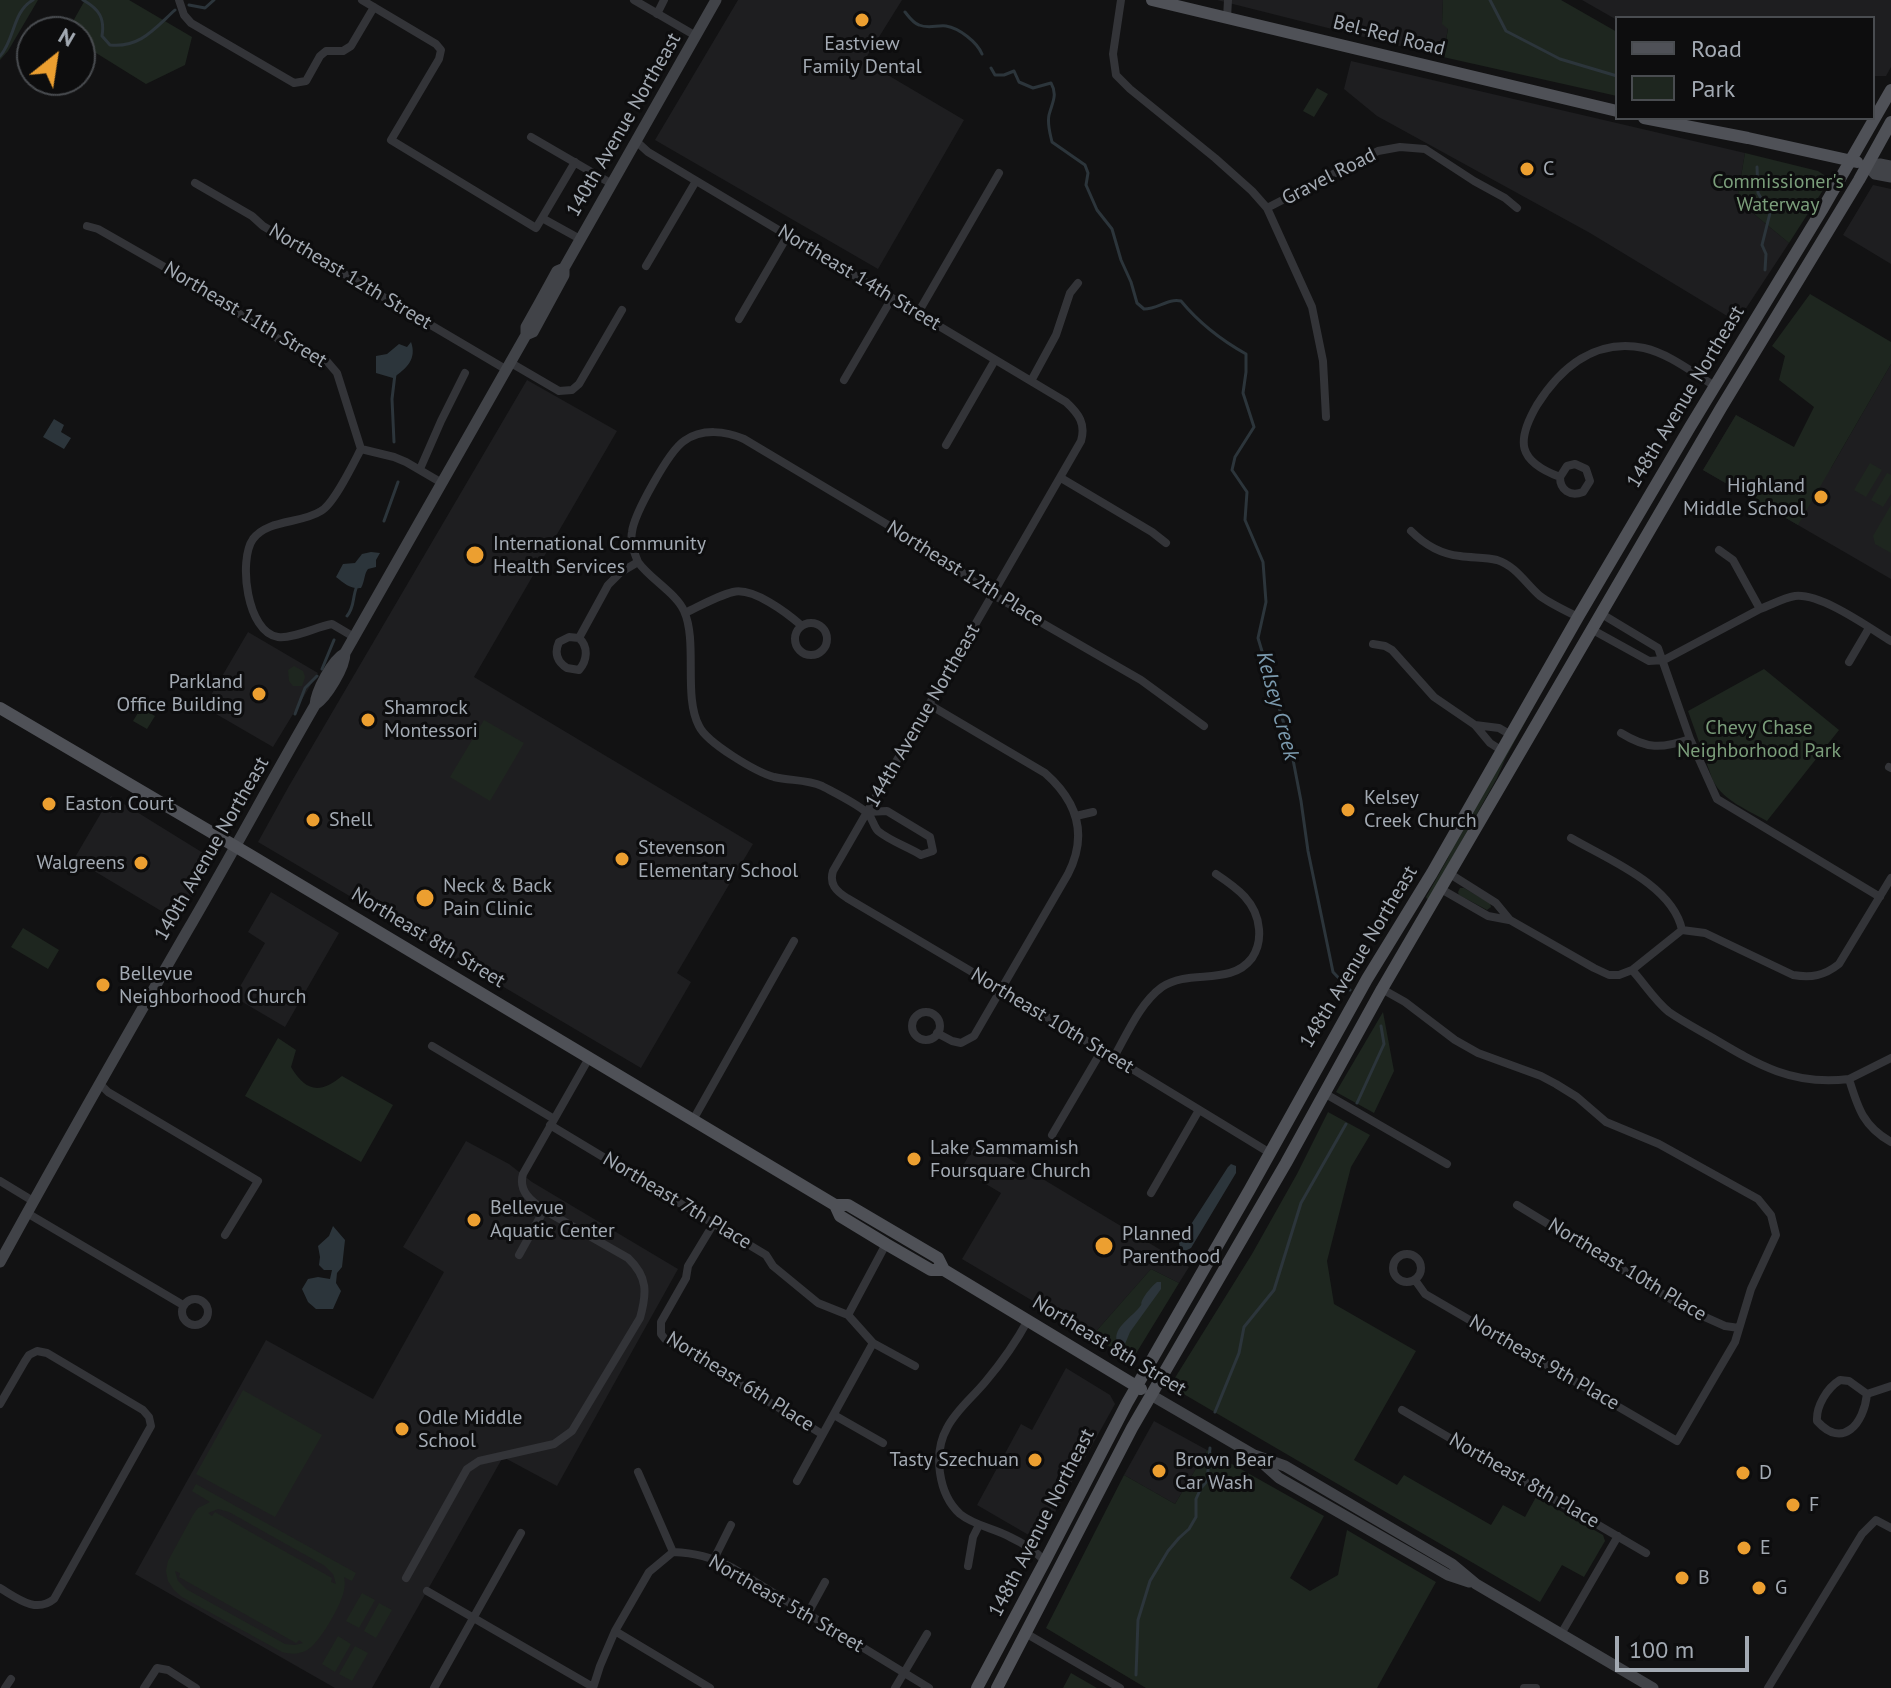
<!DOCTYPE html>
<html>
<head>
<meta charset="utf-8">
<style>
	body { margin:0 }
	#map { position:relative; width:1891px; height:1688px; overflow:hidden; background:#121213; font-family:"PT Sans",sans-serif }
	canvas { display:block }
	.legend { position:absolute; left:1615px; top:16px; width:260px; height:104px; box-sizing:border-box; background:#0d0d0e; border:2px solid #494c50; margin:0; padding:10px 14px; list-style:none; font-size:24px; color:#a3aab3 }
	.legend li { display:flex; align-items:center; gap:16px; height:40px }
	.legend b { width:40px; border:2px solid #494c50 }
	.north { position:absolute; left:16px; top:16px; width:80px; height:80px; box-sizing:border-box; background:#0d0d0e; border:2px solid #494c50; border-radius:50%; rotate:30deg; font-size:22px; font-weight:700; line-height:32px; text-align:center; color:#a3aab3 }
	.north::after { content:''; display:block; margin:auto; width:28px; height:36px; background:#ec9f30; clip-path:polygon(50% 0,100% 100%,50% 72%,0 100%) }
	.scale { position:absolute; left:1615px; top:1636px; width:134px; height:36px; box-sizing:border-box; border:4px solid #a3aab3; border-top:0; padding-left:10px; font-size:24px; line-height:28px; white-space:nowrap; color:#a3aab3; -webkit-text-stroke:6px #0d0d0e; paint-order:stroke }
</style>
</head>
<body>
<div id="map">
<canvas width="1891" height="1688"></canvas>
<ul class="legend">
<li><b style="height:10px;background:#4f5157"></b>Road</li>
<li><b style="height:22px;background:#1e261f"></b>Park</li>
</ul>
<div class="north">N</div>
<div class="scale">100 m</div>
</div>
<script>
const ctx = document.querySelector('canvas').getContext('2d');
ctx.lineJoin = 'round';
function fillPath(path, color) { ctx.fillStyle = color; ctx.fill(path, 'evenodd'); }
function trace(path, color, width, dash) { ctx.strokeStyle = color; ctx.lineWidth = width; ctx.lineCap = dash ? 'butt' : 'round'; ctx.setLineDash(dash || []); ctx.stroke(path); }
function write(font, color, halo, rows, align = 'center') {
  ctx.font = font + ' "PT Sans",sans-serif'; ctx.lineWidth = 6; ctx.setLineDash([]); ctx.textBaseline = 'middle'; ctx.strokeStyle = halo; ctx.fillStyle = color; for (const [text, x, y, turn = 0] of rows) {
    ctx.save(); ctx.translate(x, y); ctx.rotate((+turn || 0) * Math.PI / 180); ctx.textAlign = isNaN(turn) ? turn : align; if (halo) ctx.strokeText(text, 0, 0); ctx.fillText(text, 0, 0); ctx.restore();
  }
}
const built = new Path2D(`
	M738,0h164l-38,61 100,59 -86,149 -223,-129z
	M1217,0h226l-1,23 6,5 -5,29z
	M1582,0h309v67l-5,9h-13v-58h-256v2z
	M1351,61l394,92 -8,47 52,43 -52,79 -147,-89 -213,-117 -33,-27z
	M1873,185l18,4v75l-48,-29z
	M1891,364v215l-188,-109 33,-55 95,53z
	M527,380l90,51 -143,246 279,167 -76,129 14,9 -50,86 -383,-226 31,-56z
	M248,632l70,41 -45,74 -69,-40z
	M111,796l97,60 3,8 -33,57 -104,-62z
	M271,892l68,41 -54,94 -51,-30 31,-54 -17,-11z
	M978,1140l211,127 -10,16 -28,-14 -59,67 -130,-77 39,-66 -40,-24z
	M466,1141l43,23 23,18 146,87 -121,217 -54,-29 -131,231h-37l-200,-114 131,-234 107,59 71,-127 -41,-25z
	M1066,1368l44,27 5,9 -76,137 -62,-36 44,-81 11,6z
	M1154,1421l53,29 -32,54 -51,-29z`);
const green = new Path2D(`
	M0,0h38l-30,51 -8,9z
	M85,0h44l63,37 -7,28 -39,19 -66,-41v-11h-13z
	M1443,0h118l56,32v64l-174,-39 5,-28 -6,-5z
	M1317,88l11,6 -14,23 -11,-6z
	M1745,153l73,18 6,4 3,9 -38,59 -52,-43z
	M1810,294l81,48v22l-93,161 -95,-55 33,-55 58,32 20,-40 -35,-27 6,-24 -13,-10z
	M1870,463l12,7 -16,27 -12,-7z
	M1887,473l4,2v19l-8,13 -12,-7z
	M1891,505v48l-16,-9 -2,-8z
	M294,666l9,5 2,6 -3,9h-9l-4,-5 -1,-11z
	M1764,669l75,61 -72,91c-19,-11 -43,-20 -54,-40l-25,-70z
	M1534,706l-29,53 -8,19 -68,121h-2l-1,-2 22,-39 10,-24z
	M141,708l14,8 -8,13 -14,-8z
	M484,720l40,23 -34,58 -40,-24z
	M1460,888h4l26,15 1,4 -4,3 -28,-15 -1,-3z
	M23,928l36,22 -11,19 -37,-22z
	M1383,1012l11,59 -20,42 -38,-21z
	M278,1038l18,12 -5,17c15,25 29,27 51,9l51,29 -32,57 -116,-66z
	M1328,1112l42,23 -19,32 -24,94 7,43 82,47 -62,109 43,25 7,-10 87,50 12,-20 22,12 11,-20 67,38 2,6 -21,36 -22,-12 -22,37 -365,-213 -2,-8 79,-127 45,-80z
	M1151,1269l28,14 -47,77 -40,-24z
	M243,1390l79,45 -47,82 -79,-43z
	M1207,1450l117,66 -34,62 20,13 28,-16 9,-45 89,52 -59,106h-231l-100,-60 78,-153 51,29z
	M196,1484l160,89 -4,8 -8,-4c1,5 1,8 0,13 -2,14 -25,54 -37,60 -8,5 -17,4 -25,2l-100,-55 -8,-7 -6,-9 -2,-10 2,-10 25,-46 5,-7 12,-6 -18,-11zM218,1509l11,3 96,54 8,8 3,10 -5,-2 1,-4 -117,-66 -3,4 -4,-3zM175,1571l5,2 -1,4 117,66 3,-3 4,3 -8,2 -10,-1 -99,-55 -8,-8z
	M362,1593l13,7 -16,28 -13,-7z
	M379,1603l13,7 -16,28 -12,-7z
	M338,1636l13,8 -16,28 -13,-8z
	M355,1646l13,7 -16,28 -13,-7z
	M1071,1673l26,15h-34z`);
const water = new Path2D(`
	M411,342c6,17 -4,26 -18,36l-17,-5v-17l11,-2 12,-10 8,3z
	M54,419l10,6 -3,7 10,6 -7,11 -21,-12z
	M371,552l9,1 -4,7v7l-8,2c-4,5 -3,12 -7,19 -11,1 -16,-4 -25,-11l7,-13 12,-1 7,-9z
	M1231,1164l5,2v7l-45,75 -6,3 -5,-3 -1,-5 49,-76z
	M333,1226l12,14 -3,27 -5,6 -1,10 5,8 -8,18h-17l-8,-7 -6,-13 6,-10 10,-2 12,2 2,-9h-8l-5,-5 1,-8 -2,-11 11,-10z
	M1157,1282h4v7l-31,43 -5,12 -5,3c-12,-15 8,-27 18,-38 7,-8 0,-2 6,-12 3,-5 8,-11 13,-15z`);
const stream = new Path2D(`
	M83,0c16,9 22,18 19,36l8,9c30,3 44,-16 65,-35
	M1490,0l16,31 54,28 57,17
	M189,5l16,3 9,-8
	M905,12c4,5 8,11 14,13 9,4 18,0 27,1 13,2 31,16 36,28
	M0,56c15,-16 12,-44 33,-56
	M991,68l4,7h9l10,-4 5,11 14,6 18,-5c7,12 1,20 -2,32 -2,9 1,18 3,27l33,23 3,8 -2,12 11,25 15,19 9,31 10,22 6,21 7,6c14,0 24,-11 37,-8 19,23 40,39 65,53v18l-3,21 11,34 -19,30 -3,13 15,22 -2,28 18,42 3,40 -8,36 32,106 11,57 7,50 25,121 17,18
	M1757,167l1,26 12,20 -8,32 4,9 -1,16
	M394,442l-2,-43 3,-25
	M384,521l14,-39
	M347,616c8,-9 5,-19 10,-30
	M322,669l12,-29
	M295,714l10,-26 12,-12
	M1357,1103l27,-59 -3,-18
	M1215,1412l24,-59 5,-26 30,-37 27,-87 45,-79
	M1136,1675l2,-55 12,-39 18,-30 11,-13 10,-9 7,-12v-18l5,-11 6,-7 3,-33`);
const street = new Path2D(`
	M179,0l5,15 7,8 103,60 12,-2 14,-25 6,-5h17l8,-5 23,-39
	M362,0l74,44 5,6 -2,9 -48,81 145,88 6,-10 38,21
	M634,0l62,36
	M1121,0l-8,54 3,21 14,14 85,69 37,33 15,17 45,99 11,54 3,56
	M657,14l7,-14
	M1227,18l1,-18
	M531,137l81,47
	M636,141l12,11 418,250c13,12 20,22 15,39l-248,430c-4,13 3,20 14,27l154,91 269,164
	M195,183l57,33 11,10 244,144
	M1267,208l111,-57 22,-4 25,2 49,32 31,17 12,10
	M542,218l33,-56
	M87,226l11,3 119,68 36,27 36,21 36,14 12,14 24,76 33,8 12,5 36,21
	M646,266l50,-85
	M918,313l81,-140
	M739,319l49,-84
	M511,363l48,28 13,-1 7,-6 43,-74
	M844,380l48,-82
	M1031,381l25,-46 14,-42 8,-10
	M946,445l49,-85
	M420,469l21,-48 24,-48
	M1560,477l7,-11 8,-2 11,5 4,12 -7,11c-13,5 -23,-2 -23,-15 -43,-16 -44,-36 -23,-72 24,-38 59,-67 107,-57 26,6 49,25 71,38
	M1061,478l91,54 14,11
	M1411,531c13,13 29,23 49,25 12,2 25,1 37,4 19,6 29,24 43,36 11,8 26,15 38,21
	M1719,550l14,10 27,49c11,-4 23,-11 35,-13 26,-3 73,31 96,45
	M638,562c12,17 38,31 46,49 14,31 -1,85 15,115 8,17 57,46 75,51 16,4 32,2 48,9 11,6 40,20 47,29 4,5 5,12 9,16 12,10 30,16 43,24l12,-4 -3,-14 -43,-26 -19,1
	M685,613c15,-7 32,-17 48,-21 20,-5 54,21 69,34
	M1600,613l58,35 32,91
	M795 639a16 16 0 1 1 32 0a16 16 0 1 1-32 0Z
	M1591,629l58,32 15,-1 96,-51
	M354,637l-22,-13c-16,3 -39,15 -54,13 -31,-4 -40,-77 -25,-98 15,-20 48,-15 68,-28 13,-7 32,-47 40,-62
	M569,637l10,1c10,9 8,23 0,32l-12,-2c-10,-6 -13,-15 -8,-26z
	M579,638l29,-53 13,-13 17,-10c-4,-10 -8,-20 -6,-30 2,-18 37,-81 52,-91 18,-13 42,-10 60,-2l201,120 38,30 158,91 63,46
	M1373,644l12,2 7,4 42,47 41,28 15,18 11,7
	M1849,662l20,-34
	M930,705l115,68c33,29 43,62 23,101l-94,162 -13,7 -9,-2 -15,-8
	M1475,725l24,3 12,7
	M1621,733c26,16 40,16 69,6l27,60 163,98
	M1889,767l2,1
	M1076,816l17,-4
	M1571,838c36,21 102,47 111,92l23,3 88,42c18,3 31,1 46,-11l52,-86
	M1450,874l46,29 14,17 84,48 15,7h10l13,-5c12,13 23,31 37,42 13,9 28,17 42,25 47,28 82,49 138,42 9,29 14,47 42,63
	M1441,889l47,27 21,4
	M1632,970l50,-40
	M1382,989l23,13 50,38 23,13 63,23 15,8 21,13 29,25 53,22 99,55 13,16 5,20 -25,54 -16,53 -58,99 -252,-147 -10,-14
	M912 1026a14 14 0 1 1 28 0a14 14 0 1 1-28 0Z
	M432,1046l122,73
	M1114,1057c13,-23 26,-54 48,-70 28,-19 68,0 90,-29 6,-9 8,-18 7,-29 -2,-27 -22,-41 -43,-55
	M1849,1079l42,-21
	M99,1083l9,9 150,89 -33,54
	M1324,1093l123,71
	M693,1120l101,-179
	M550,1125l216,130 7,11 45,37 30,12 25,28 42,23
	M1052,1135l50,-85
	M0,1181l33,20
	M1151,1193l48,-83
	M1517,1205l170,104 38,17 14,2
	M27,1213l156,92
	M714,1223l-26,43 -2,12 -25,44v12l4,5 157,95
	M1393 1268a14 14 0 1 1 28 0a14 14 0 1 1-28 0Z
	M519,1255l25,-45c-13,-9 -26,-19 -21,-36l66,-116
	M182 1312a13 13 0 1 1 26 0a13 13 0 1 1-26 0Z
	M848,1315l38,-71
	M1028,1320c-12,22 -26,42 -42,61 -13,16 -30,29 -39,47 -14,25 -9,66 13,86 15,12 34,14 50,23 13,6 25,14 35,24
	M1840,1380l9,1 18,13c-3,29 -24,56 -50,27 -1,-15 10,-33 23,-41z
	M1867,1394l24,-8
	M0,1404l25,-43 4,-6 8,-4 10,2 96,57 6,7 2,9 -97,173c-18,15 -37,-1 -54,-11
	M1402,1410l244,143
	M834,1415l49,28
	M638,1472l35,80c22,1 38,5 58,15l198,121
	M797,1481l76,-138
	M714,1559l17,-34
	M968,1566l5,-29 6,-12
	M406,1578l61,-109 12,-8 75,-17 18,-13 68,-113c7,-25 8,-41 -12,-60l-84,-48
	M427,1591l166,96
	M808,1613l17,-31
	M615,1631l95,57
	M1027,1634l93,54
	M1561,1634l57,-98
	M5,1688l6,-9
	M144,1688l13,-20 11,2 28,18
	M434,1688l87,-155
	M593,1688l7,-22 15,-35 34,-59 24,-20
	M895,1688l32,-54
	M1524,1688h12
	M1768,1688l94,-154 14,-14 15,8`);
const secondary = new Path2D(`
	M1867,165l8,9 16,3
	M1867,165l13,-1 11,2
	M526,335v-8l14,-25 17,-31 7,-3 152,-268
	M315,705c1,-14 17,-45 30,-52
	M0,1262c61,-111 123,-220 186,-329 44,-75 85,-152 129,-228 12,-8 30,-38 30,-52l181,-318 7,-3 31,-57v-7
	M1151,1395l103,60 31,11 167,98 24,20 177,104
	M1260,1461l19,17 169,97 21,7`);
const primary = new Path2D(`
	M1152,0l465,111
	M1644,118l104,20 109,24
	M0,708l250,147 585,350h13l90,53 6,12
	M835,1205l5,11 46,28 45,26h13l197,119
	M977,1688l68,-127 82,-158 123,-214 117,-210 65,-106 146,-256 112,-190 132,-217 69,-120
	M997,1688l135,-260 154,-265 96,-174 339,-581 138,-228 32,-58`);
const markers = [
	[862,20,8,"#ec9f30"],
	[1527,169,8,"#ec9f30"],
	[1821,497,8,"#ec9f30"],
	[475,555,10,"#ec9f30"],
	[259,694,8,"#ec9f30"],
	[368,720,8,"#ec9f30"],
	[49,804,8,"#ec9f30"],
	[1348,810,8,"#ec9f30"],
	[313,820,8,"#ec9f30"],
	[622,859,8,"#ec9f30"],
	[141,863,8,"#ec9f30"],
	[425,898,10,"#ec9f30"],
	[103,985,8,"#ec9f30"],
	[914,1159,8,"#ec9f30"],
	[474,1220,8,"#ec9f30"],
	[1104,1246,10,"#ec9f30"],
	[402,1429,8,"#ec9f30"],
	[1035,1460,8,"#ec9f30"],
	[1159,1471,8,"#ec9f30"],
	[1743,1473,8,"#ec9f30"],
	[1793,1505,8,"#ec9f30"],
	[1744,1548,8,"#ec9f30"],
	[1682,1578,8,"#ec9f30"],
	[1759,1588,8,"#ec9f30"]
];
const streetNames = [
	["Bel-Red Road",1389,36,14],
	["140th Avenue Northeast",624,125,-60],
	["Gravel Road",1329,177,-27],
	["Northeast 12th Street",350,277,31],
	["Northeast 14th Street",859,278,31],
	["Northeast 11th Street",245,315,31],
	["148th Avenue Northeast",1686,397,-59],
	["Northeast 12th Place",965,574,32],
	["144th Avenue Northeast",923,716,-60],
	["140th Avenue Northeast",212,849,-60],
	["Northeast 8th Street",428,938,31],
	["148th Avenue Northeast",1359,957,-59],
	["Northeast 10th Street",1052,1021,31],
	["Northeast 7th Place",677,1201,31],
	["Northeast 10th Place",1627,1270,31],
	["Northeast 8th Street",1109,1346,31],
	["Northeast 9th Place",1544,1363,30],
	["Northeast 6th Place",740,1382,32],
	["Northeast 8th Place",1524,1481,30],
	["148th Avenue Northeast",1042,1523,-63],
	["Northeast 5th Street",786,1604,30]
];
const poiNames = [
	["Eastview",862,44,"center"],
	["Family Dental",862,67,"center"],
	["C",1543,169],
	["Highland",1805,486,"right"],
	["Middle School",1805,509,"right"],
	["International Community",493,544],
	["Health Services",493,567],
	["Parkland",243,682,"right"],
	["Office Building",243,705,"right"],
	["Shamrock",384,708],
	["Montessori",384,731],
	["Kelsey",1364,798],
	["Creek Church",1364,821],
	["Easton Court",65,804],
	["Shell",329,820],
	["Stevenson",638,848],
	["Elementary School",638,871],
	["Walgreens",125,863,"right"],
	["Neck & Back",443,886],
	["Pain Clinic",443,909],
	["Bellevue",119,974],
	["Neighborhood Church",119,997],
	["Lake Sammamish",930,1148],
	["Foursquare Church",930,1171],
	["Bellevue",490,1208],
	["Aquatic Center",490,1231],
	["Planned",1122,1234],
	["Parenthood",1122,1257],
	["Odle Middle",418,1418],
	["School",418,1441],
	["Tasty Szechuan",1019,1460,"right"],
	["Brown Bear",1175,1460],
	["Car Wash",1175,1483],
	["D",1759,1473],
	["F",1809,1505],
	["E",1760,1548],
	["B",1698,1578],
	["G",1775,1588]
];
const parkNames = [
	["Commissioner's",1778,182],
	["Waterway",1778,205],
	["Chevy Chase",1759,728],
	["Neighborhood Park",1759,751]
];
const waterNames = [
	["Kelsey Creek",1277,706,75]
];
fillPath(built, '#1e1e20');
fillPath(green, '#1e261f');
fillPath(water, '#2c353b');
trace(stream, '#2c353b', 3);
trace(street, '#333438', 8);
trace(secondary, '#414348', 11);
trace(primary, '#4f5157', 12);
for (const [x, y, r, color] of markers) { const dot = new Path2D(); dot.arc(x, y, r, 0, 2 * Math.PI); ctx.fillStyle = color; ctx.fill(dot); trace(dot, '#0d0d0e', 3); }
write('20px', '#a3aab3', '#0d0d0e', streetNames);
write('20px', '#a3aab3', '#0d0d0e', poiNames, 'left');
write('20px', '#7b9e7b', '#0d0d0e', parkNames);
write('italic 22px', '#7b9aae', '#0d0d0e', waterNames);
</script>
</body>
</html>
